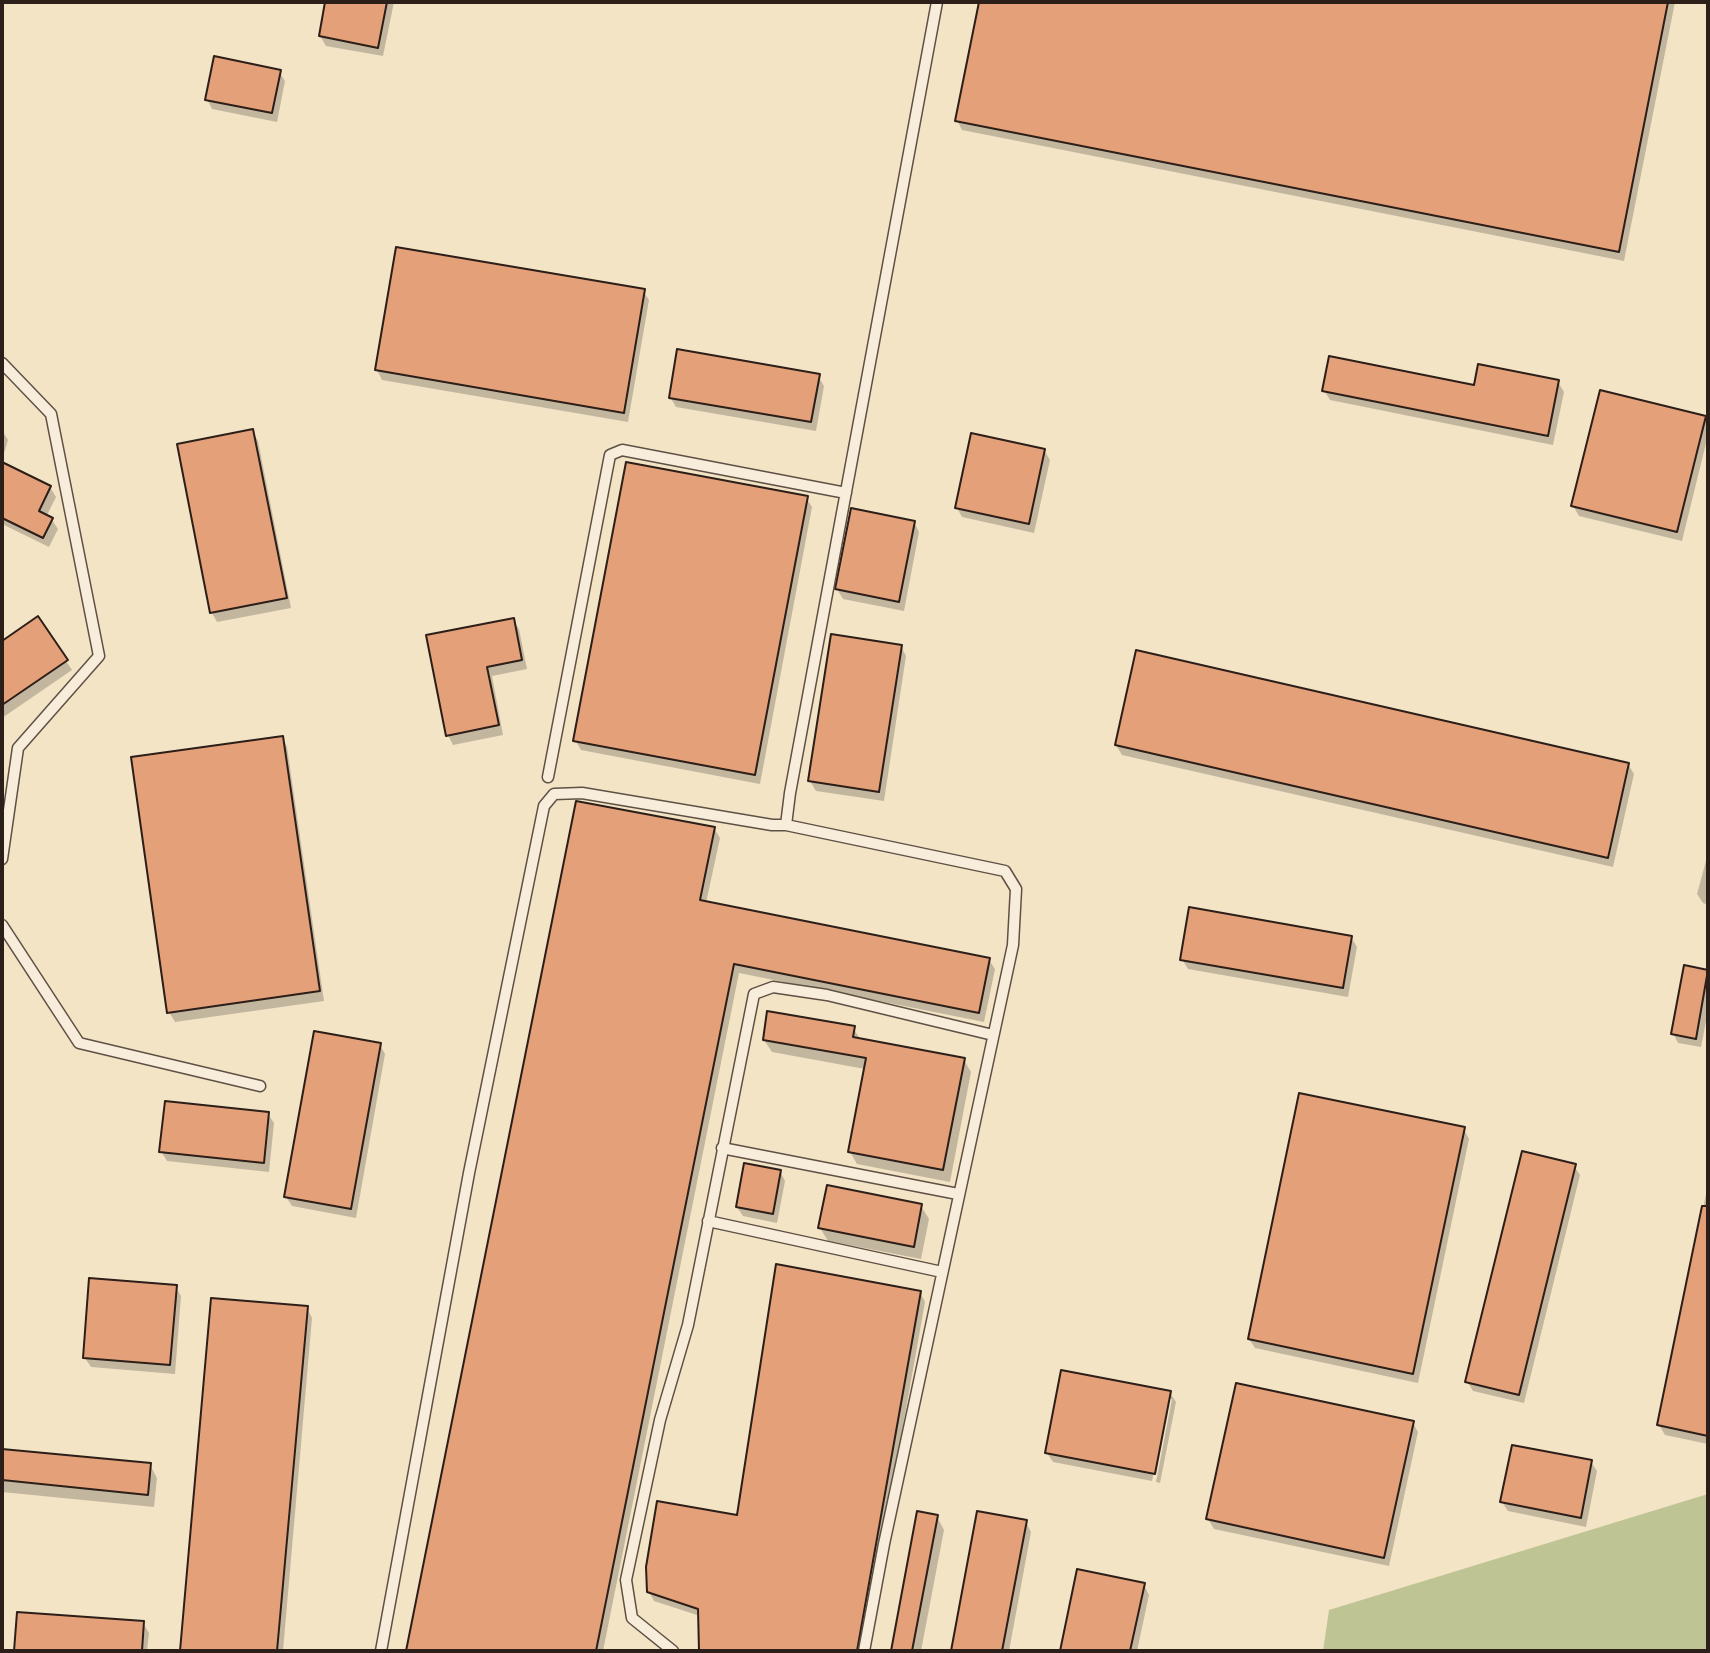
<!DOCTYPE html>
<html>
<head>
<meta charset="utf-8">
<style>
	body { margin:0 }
	#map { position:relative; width:1710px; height:1653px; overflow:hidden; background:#f4e4c6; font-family:"Old Standard TT",serif }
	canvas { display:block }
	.frame { position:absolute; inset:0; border:4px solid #2c1e18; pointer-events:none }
</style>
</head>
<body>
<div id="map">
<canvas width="1710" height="1653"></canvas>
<div class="frame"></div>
</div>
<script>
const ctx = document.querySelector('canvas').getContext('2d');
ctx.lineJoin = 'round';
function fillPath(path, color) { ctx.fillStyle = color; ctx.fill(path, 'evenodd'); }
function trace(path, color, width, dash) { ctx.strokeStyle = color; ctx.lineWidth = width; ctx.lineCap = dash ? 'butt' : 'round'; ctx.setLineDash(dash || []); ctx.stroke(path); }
const green = new Path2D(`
	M1708,1494v157h-385l6,-41z`);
const shadow = new Path2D(`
	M327,2h67l-11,54 -57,-10 -6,-10z
	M980,2h695l-51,259 -662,-131 -5,-10z
	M279,72l6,9 -8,41 -65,-13 -5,-10z
	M643,291l6,9 -21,122 -246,-42 -5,-10z
	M818,376l6,10 -8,45 -140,-24 -6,-10z
	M1558,382l6,10 -11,53 -223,-45 -6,-10 152,-3z
	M1705,417l3,6v12l-26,106 -103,-25 -6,-10z
	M2,430l6,10 -6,20z
	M252,431l6,10 33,167 -74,14 -5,-9 -33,-167z
	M1044,450l6,10 -16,73 -72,-16 -5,-9z
	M2,464l48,23 6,10 -10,20 6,3 6,9 -9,18 -47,-23z
	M806,498l6,9 -52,277 -179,-34 -6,-10z
	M914,522l5,10 -15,79 -61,-12 -6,-10z
	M37,619l35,51 -70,48v-75z
	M513,620l6,9 8,40 -35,7 11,59 -50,10 -5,-10z
	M901,646l5,10 -22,145 -68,-10 -6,-10z
	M282,737l5,10 37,254 -149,21 -6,-10z
	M1116,745l512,19 6,10 -21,93 -491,-112z
	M577,803l137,25 6,10 -14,65 283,57 6,9 -11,53 -245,-49 -136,678h-195z
	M1707,857h1v48l-5,-2 -6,-9z
	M1351,937l6,10 -9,50 -160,-28 -6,-10z
	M1686,967l22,4v40l-7,36 -23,-4 -5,-10z
	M853,1028l8,12 103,20 7,12 -21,110 -93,-18 -7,-12 15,-83 -93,-17 -8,-12z
	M380,1045l5,9 -29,164 -64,-12 -6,-9z
	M268,1114l6,9 -5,49 -102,-11 -6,-10z
	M1464,1129l5,10 -51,244 -163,-35 -6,-9z
	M1574,1166l6,9 -56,228 -51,-12 -6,-10z
	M780,1171l5,10 -8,42 -34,-7 -6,-9z
	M1708,1184v260l-43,-9 -6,-10z
	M921,1206l8,13 -8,40 -93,-18 -8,-13z
	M175,1286l6,10 -6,78 -84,-7 -6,-9z
	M920,1292l5,10 -62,349h-162l-1,-35 -46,-15 -5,-9 89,-75z
	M212,1300l95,8 5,10 -29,333h-102z
	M1170,1393l6,9 -16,81 -4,-1 16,-83h-4l-16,82 -99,-19 -6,-9z
	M1413,1423l5,9 -29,134 -175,-37 -6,-10z
	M2,1451l148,14 7,13 -3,29 -152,-15z
	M1591,1462l6,9 -11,56 -78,-16 -6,-9z
	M918,1513l19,4 7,13 -23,121h-29z
	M979,1513l47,9 5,10 -22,119h-56z
	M1079,1571l65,14 5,10 -12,56h-75z
	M19,1614l124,9 6,10 -2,18h-131z`);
const building = new Path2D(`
	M325,2h62l-9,46 -59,-12z
	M979,2h689l-49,250 -664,-131z
	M214,56l67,14 -9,43 -67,-13z
	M396,247l249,42 -21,124 -249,-43z
	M677,349l143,25 -9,48 -142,-24z
	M1329,356l145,29 4,-21 81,16 -11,56 -226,-45z
	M1600,390l106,26 -29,116 -106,-26z
	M253,429l34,169 -77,15 -33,-169z
	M971,433l74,16 -16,75 -74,-16z
	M2,462l49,24 -12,25 14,7 -10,20 -41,-20z
	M626,462l182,34 -53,279 -182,-34z
	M851,508l64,13 -16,81 -64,-13z
	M38,616l30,44 -66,45v-64z
	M514,618l8,42 -35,7 12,58 -53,11 -20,-101z
	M831,634l71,11 -23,147 -71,-11z
	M1136,650l493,113 -21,95 -493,-113z
	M283,736l37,255 -153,22 -36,-256z
	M576,801l139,26 -15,73 290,58 -11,55 -245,-49 -138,687h-190z
	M1189,907l163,29 -9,52 -163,-28z
	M1684,965l24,5 -12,69 -25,-5z
	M767,1011l88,15 -2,11 112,21 -22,112 -95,-18 18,-94 -103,-18z
	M314,1031l67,12 -30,166 -67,-12z
	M1299,1093l166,34 -52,247 -165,-35z
	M165,1101l104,11 -5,51 -105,-11z
	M1522,1151l54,13 -57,231 -54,-13z
	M744,1163l37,7 -8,44 -37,-7z
	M827,1185l95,19 -8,43 -96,-19z
	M1702,1206h6v230l-51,-11z
	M776,1264l145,27 -64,360h-158l-1,-42 -51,-17 -1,-25 11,-66 80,14z
	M89,1278l88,7 -7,80 -87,-7z
	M211,1298l97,8 -31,345h-97z
	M1061,1370l110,21 -16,83 -110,-21z
	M1236,1383l178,38 -30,137 -178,-39z
	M1512,1445l80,15 -11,58 -81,-16z
	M2,1449l149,14 -3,32 -146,-15z
	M917,1511l21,4 -26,136h-21z
	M977,1511l50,9 -25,131h-51z
	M1077,1569l68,14 -15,68h-70z
	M17,1612l127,9 -2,30h-128z`);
const service = new Path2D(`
	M2,363l49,51 48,242 -81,92 -16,111
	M548,777l62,-322 12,-5 224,43
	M786,825l219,46 11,18 -3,56 -129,599 -20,107
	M2,925l77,118 181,43
	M722,1148l236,46
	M708,1221l234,51
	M381,1651l88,-478 75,-367 10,-12 28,-1 190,32h14l4,-32 147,-791
	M673,1651l-41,-33 -6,-38 34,-160 28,-95 66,-331 19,-7 54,8 166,40`);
fillPath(green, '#bec493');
fillPath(shadow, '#0003');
fillPath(building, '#e4a078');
trace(building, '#2c1e18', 2);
trace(service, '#5e5044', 13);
trace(service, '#f8edda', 10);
</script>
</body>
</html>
